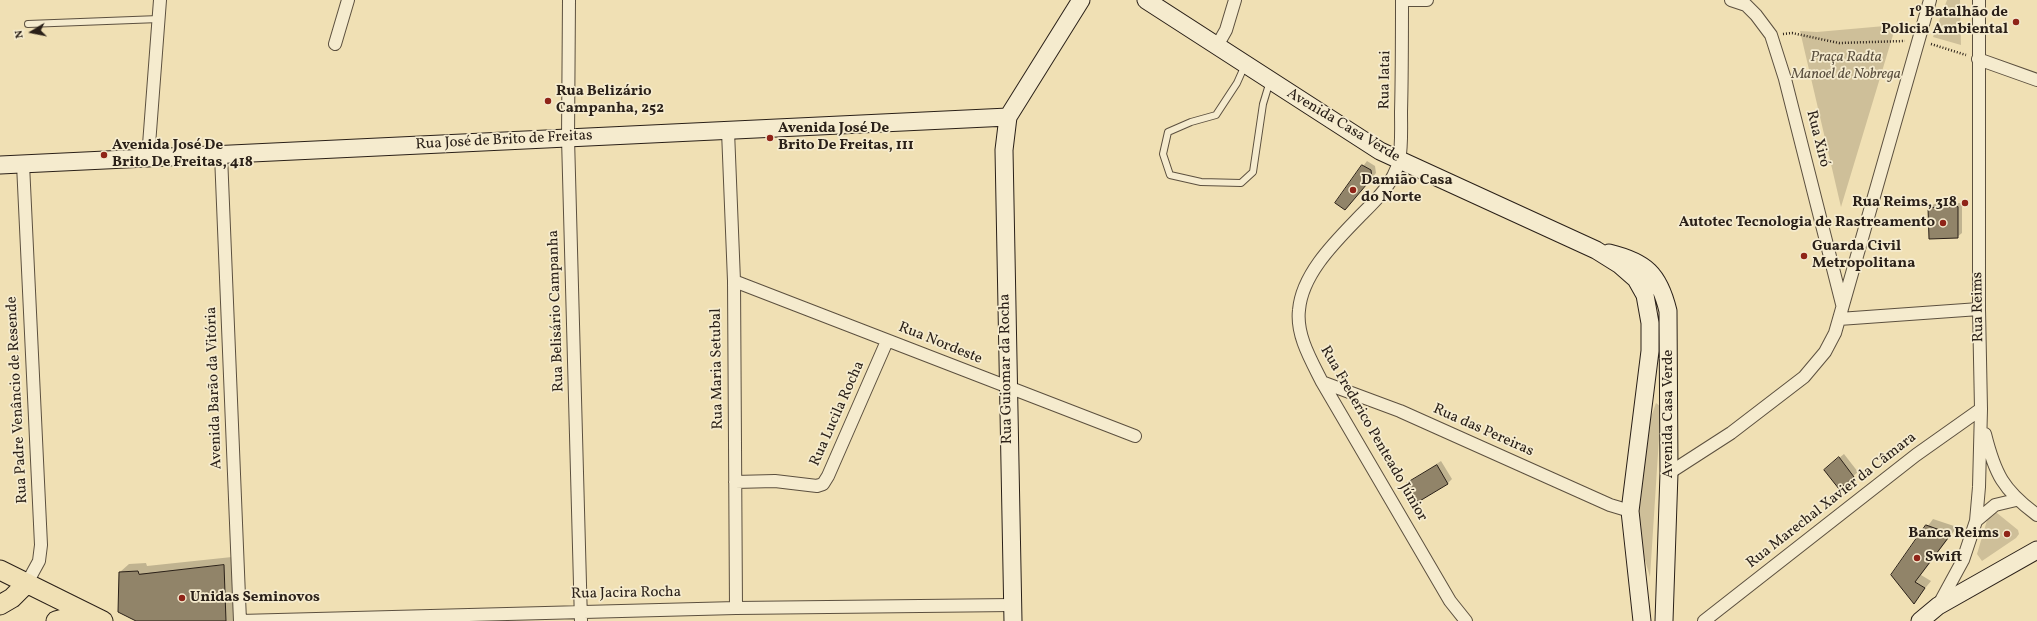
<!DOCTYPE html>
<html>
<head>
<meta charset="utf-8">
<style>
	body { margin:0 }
	#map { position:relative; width:2037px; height:621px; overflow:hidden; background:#f0e0b4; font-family:Vollkorn,serif }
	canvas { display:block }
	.north { position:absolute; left:12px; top:12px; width:40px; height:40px; -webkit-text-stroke:3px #f5ebce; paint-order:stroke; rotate:260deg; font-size:11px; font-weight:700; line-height:16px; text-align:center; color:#2a2018 }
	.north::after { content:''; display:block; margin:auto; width:14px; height:18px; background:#2a2018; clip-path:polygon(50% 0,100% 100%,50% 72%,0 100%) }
</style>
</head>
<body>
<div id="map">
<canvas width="2037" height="621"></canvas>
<div class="north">N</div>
</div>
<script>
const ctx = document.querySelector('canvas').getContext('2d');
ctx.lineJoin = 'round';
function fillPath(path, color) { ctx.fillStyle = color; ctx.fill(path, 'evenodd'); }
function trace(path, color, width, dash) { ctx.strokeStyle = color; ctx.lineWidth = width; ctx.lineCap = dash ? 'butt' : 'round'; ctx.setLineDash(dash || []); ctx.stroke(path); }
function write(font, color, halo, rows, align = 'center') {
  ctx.font = font + ' Vollkorn,serif'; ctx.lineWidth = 3.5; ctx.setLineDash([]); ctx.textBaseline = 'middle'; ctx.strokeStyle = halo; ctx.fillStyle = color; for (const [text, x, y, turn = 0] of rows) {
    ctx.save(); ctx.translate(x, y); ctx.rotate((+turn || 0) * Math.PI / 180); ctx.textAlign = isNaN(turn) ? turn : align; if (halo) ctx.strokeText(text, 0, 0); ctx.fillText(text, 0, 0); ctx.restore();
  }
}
const green = new Path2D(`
	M1947,0h13l1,45 -28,-8z
	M1896,25l-55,182 -41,-176 17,1z
	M1656,403l5,4 -11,170 -13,-45 12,-109z
	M1992,513h5l21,17 1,4 -3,4 -34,23 -5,-7 11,-37z`);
const shadow = new Path2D(`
	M1367,161l8,5 1,7 -27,31 -13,-2z
	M1962,203v30l-5,4 -28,-28 5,-5z
	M1844,454l14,18 -19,16 -10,-22z
	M1441,461l11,18 -5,5 -39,-1z
	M1933,519l24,8 -36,48 10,6 -17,21 -22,-27z
	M232,557l3,64h-97l-18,-49 9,-8 17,-1 1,3z`);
const building = new Path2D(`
	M1362,165l9,5 1,8 -27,32 -10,-7z
	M1958,207v31l-29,1 -1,-31z
	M1839,457l15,20 -15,12 -15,-19z
	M1437,465l11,19 -30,18 -11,-19z
	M1926,525l25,9 -36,48 10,6 -11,16 -23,-29z
	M224,565l2,56h-90l-18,-9 1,-40 19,-1 1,3z`);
const path = new Path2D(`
	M1783,34l9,-1 47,10 66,-2
	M1931,44l35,11`);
const lane = new Path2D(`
	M28,24l131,-5
	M1245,65l-8,18 -21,32 -25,7 -23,10 -5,22 7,21 31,7 40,1 12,-11 10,-68 7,-23`);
const street = new Path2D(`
	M569,0l-1,138 13,483
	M1402,0c0,38 0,75 -1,112 0,16 1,34 -2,49 -6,23 -22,38 -38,54 -24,25 -59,58 -62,95 -3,25 12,50 23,72l128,219 16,20
	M1402,0h25
	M1731,0l15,5 10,10 15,20 14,44 57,225
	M335,44l13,-44
	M1217,46l9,-16 9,-30
	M1978,59l59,21
	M728,131l6,150 2,327
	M221,155l19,466 496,-13 276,-3
	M148,158l12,-158
	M23,164l18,381 -2,16 -12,22
	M734,281l401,155
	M1839,319l140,-10
	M1322,382l78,29 210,94 20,6
	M1985,434c10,40 18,56 52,81
	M1669,473l62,-40 73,-56 21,-25 10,-19 4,-14 91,-319
	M735,482l40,-1 42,5 6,-2 5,-8 59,-135
	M1976,521l19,-16 21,-5
	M1938,606l25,-46 13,-39 3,-34 2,-78 -2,-100v-309
	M1704,621l212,-166 65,-46`);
const secondary = new Path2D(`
	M1146,0l234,151 216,99 24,15 16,14 9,16 5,28v28l-20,160 12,110
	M0,165l1008,-48
	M1609,253c37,9 50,21 59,58l1,162 -5,148
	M1013,621l-9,-471 4,-33 73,-117
	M1920,621l18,-15 99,-56`);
const primary = new Path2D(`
	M0,570l103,51
	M0,605l12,-7 15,-15
	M56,621l30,-8`);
const markers = [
	[2016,22,4,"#8f2418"],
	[548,101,4,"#8f2418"],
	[770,138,4,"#8f2418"],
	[104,155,4,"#8f2418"],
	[1353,190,4,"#8f2418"],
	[1965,203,4,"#8f2418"],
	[1943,223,4,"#8f2418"],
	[1804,256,4,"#8f2418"],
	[2007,534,4,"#8f2418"],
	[1917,558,4,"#8f2418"],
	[182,598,4,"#8f2418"]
];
const poiNames = [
	["1º Batalhão de",2008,13,"right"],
	["Policia Ambiental",2008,30,"right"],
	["Rua Belizário",556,92],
	["Campanha, 252",556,109],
	["Avenida José De",778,129],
	["Brito De Freitas, 111",778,146],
	["Avenida José De",112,146],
	["Brito De Freitas, 418",112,163],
	["Damião Casa",1361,181],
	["do Norte",1361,198],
	["Rua Reims, 318",1957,203,"right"],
	["Autotec Tecnologia de Rastreamento",1935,223,"right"],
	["Guarda Civil",1812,247],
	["Metropolitana",1812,264],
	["Banca Reims",1999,534,"right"],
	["Swift",1925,558],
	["Unidas Seminovos",190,598]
];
const parkNames = [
	["Praça Radta",1846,58],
	["Manoel de Nobrega",1846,75]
];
const streetNames = [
	["Rua Iatai",1386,80,-89],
	["Avenida Casa Verde",1343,126,31],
	["Rua Xiró",1817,139,76],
	["Rua José de Brito de Freitas",504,141,-3],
	["Rua Reims",1979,307,-91],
	["Rua Belisário Campanha",557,311,-92],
	["Rua Nordeste",940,344,22],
	["Rua Maria Setubal",718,369,-91],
	["Rua Guiomar da Rocha",1007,369,-91],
	["Avenida Barão da Vitória",215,388,-92],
	["Rua Padre Venâncio de Resende",18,400,-93],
	["Rua Lucila Rocha",838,414,-66],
	["Avenida Casa Verde",1669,414,-90],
	["Rua das Pereiras",1483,431,24],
	["Rua Frederico Penteado Júnior",1373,434,60],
	["Rua Marechal Xavier da Câmara",1832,501,-38],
	["Rua Jacira Rocha",626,594,-1]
];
fillPath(green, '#cebf99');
fillPath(shadow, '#0003');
fillPath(building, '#918469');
trace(building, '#2a2018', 1);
trace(lane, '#5c503f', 8);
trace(street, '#5c503f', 14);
trace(secondary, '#2a2018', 19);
trace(primary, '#2a2018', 21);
trace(path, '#2a2018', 2.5, [1, 2]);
trace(lane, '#f5ebce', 6);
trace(street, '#f5ebce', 12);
trace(secondary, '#f5ebce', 17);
trace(primary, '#f0e0b4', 19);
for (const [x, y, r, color] of markers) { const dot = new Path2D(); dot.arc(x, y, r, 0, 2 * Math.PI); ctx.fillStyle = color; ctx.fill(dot); trace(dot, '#f5ebce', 1.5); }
write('bold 15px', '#2a2018', '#f5ebce', poiNames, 'left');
write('italic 15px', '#5b503f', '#f5ebce', parkNames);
write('15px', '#2a2018', '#f5ebce', streetNames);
</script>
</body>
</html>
